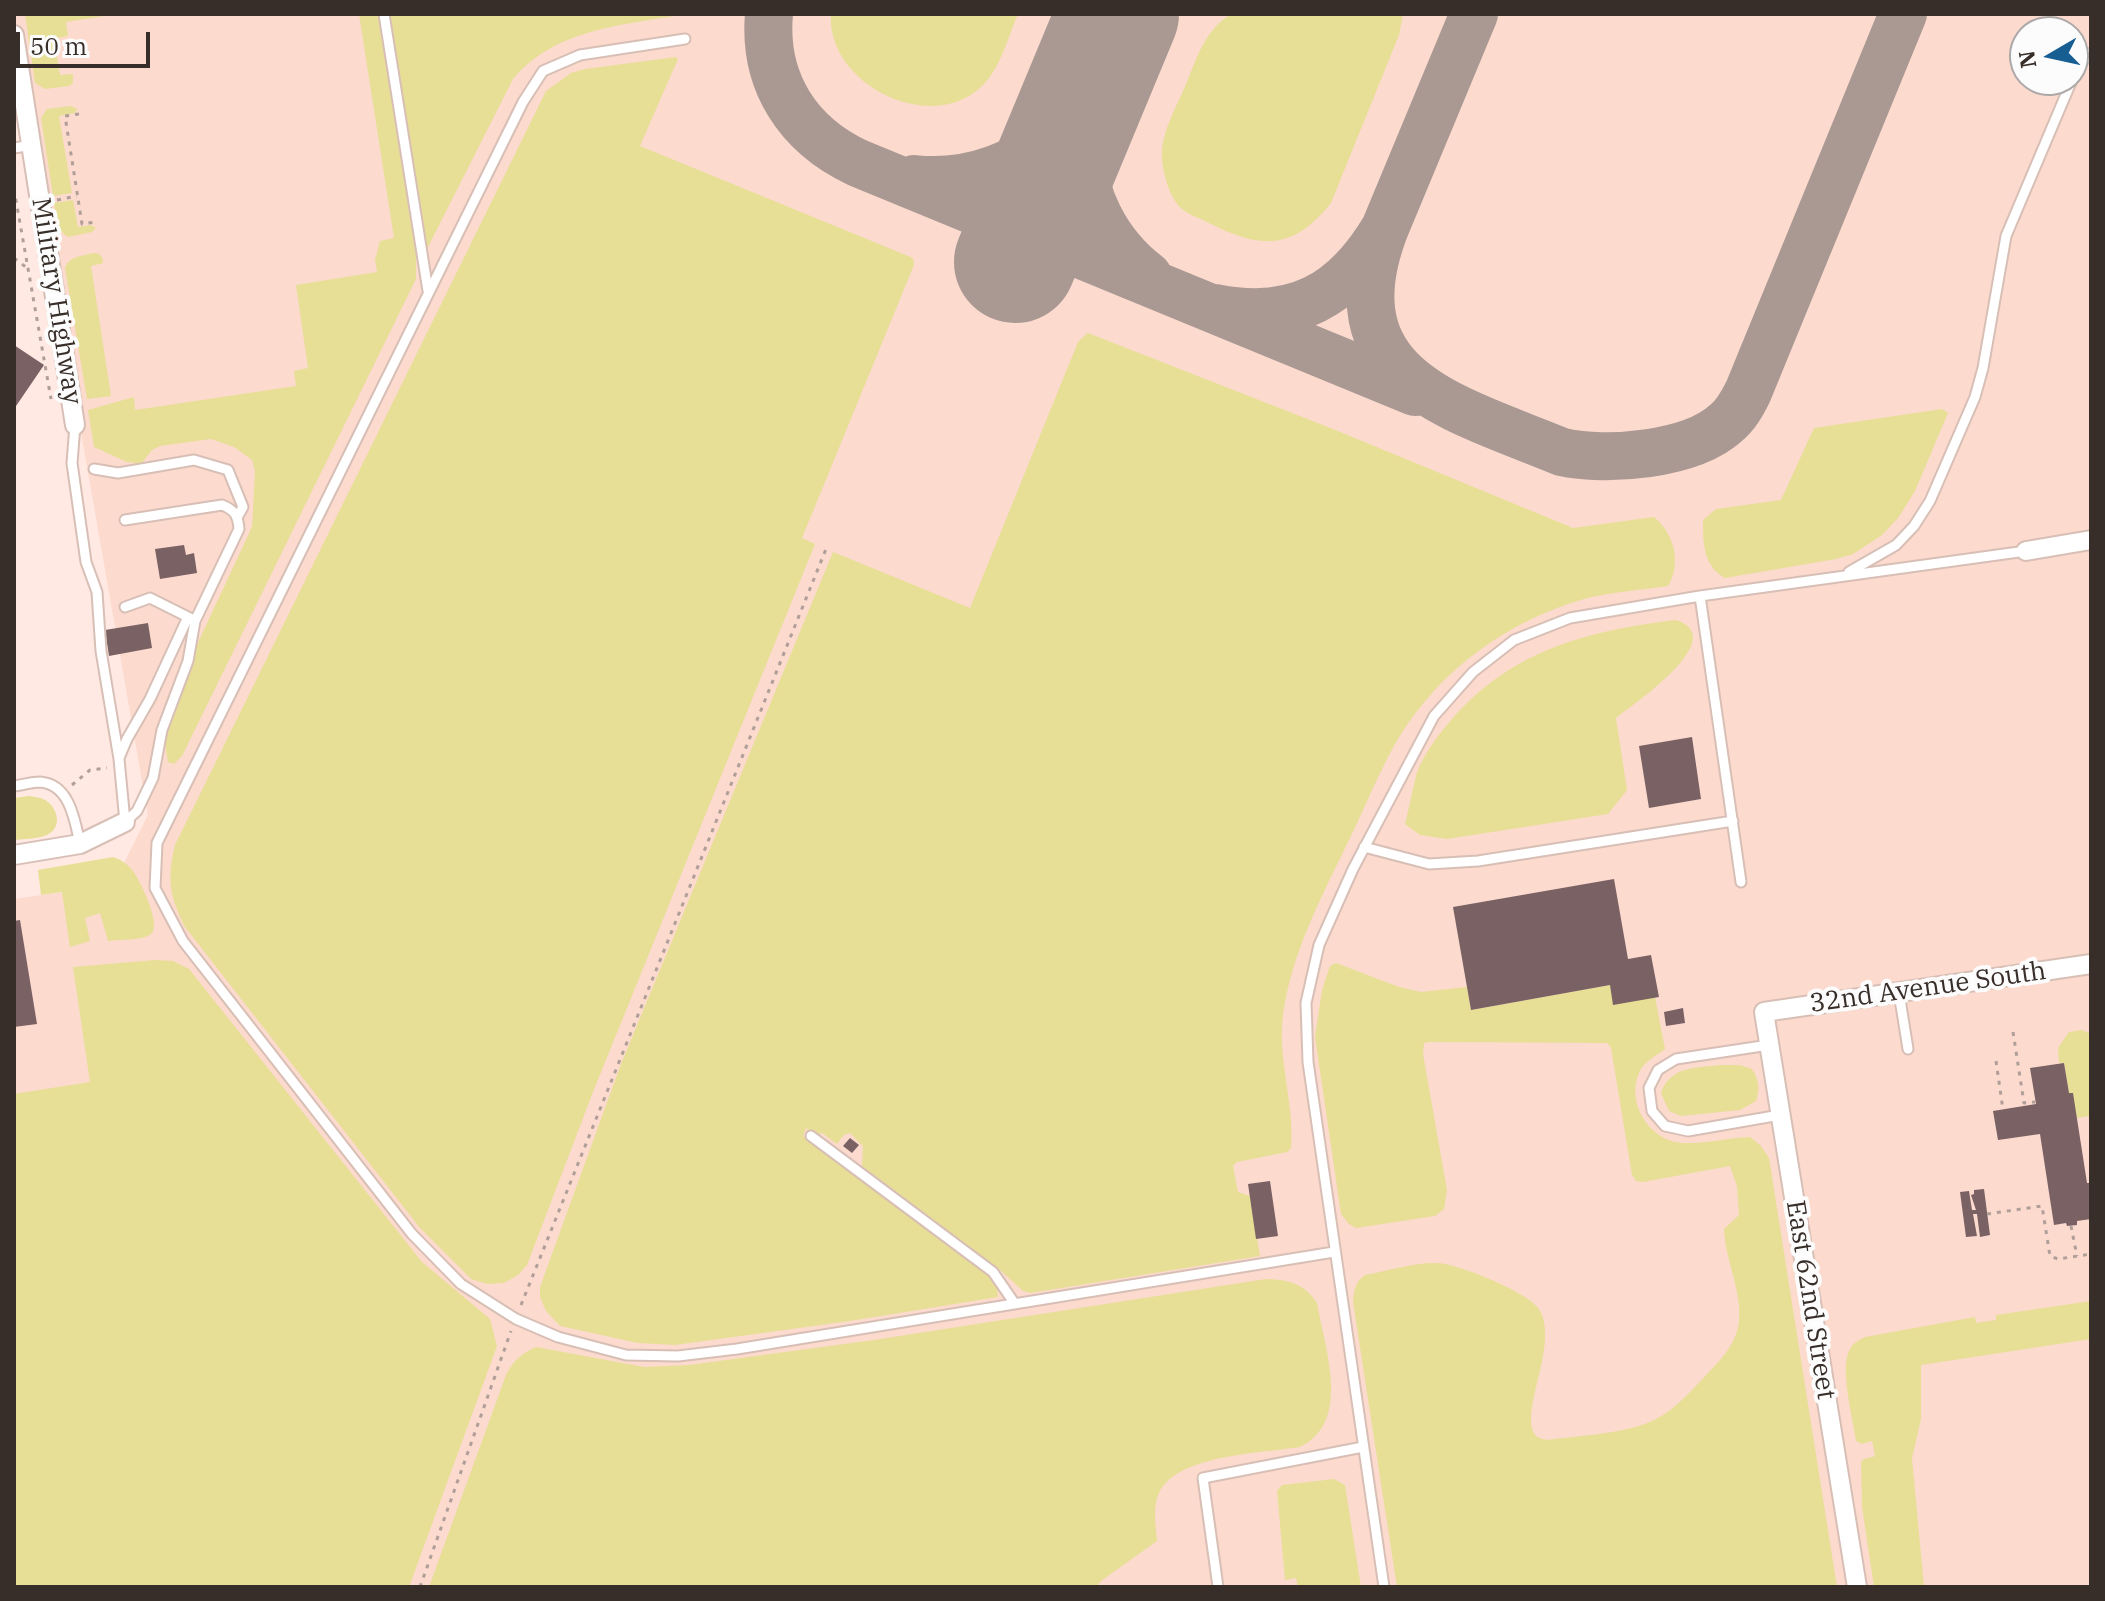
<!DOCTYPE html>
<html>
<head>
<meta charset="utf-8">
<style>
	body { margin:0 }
	#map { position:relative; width:2105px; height:1601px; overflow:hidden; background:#ffe9e2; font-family:"IBM Plex Serif",serif }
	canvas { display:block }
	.frame { position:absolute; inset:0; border:16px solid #372d29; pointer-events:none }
	.north { position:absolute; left:2009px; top:16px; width:80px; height:80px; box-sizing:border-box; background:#fcfcfc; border:2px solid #ada9a8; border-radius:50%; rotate:261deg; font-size:22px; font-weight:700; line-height:32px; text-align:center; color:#372d29 }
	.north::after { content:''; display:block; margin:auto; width:28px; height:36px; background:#175e92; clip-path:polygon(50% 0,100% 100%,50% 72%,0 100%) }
	.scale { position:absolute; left:16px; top:32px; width:134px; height:36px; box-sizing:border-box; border:4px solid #372d29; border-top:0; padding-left:10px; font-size:24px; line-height:28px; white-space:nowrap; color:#372d29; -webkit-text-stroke:6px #fcfcfc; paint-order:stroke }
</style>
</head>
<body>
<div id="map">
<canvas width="2105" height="1601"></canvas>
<div class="frame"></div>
<div class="north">N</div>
<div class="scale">50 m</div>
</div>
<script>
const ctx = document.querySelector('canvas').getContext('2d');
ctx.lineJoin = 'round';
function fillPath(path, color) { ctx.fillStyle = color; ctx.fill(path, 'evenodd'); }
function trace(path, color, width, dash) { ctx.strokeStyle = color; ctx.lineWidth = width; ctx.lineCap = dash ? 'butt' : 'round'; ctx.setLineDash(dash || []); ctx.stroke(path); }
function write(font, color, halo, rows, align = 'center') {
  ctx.font = font + ' "IBM Plex Serif",serif'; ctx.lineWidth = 8; ctx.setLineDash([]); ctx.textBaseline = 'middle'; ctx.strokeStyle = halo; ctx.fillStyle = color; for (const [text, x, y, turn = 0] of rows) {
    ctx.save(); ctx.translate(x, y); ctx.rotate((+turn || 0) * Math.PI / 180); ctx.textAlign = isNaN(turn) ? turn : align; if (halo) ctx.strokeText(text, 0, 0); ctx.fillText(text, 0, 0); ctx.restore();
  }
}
const built = new Path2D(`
	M14,14h2077v1573h-2077v-688l99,-14 35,-70 -107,-611 -27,-169zM2025,32h48v48h-48z`);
const green = new Path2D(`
	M25,14h91l-50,8 2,14 -14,3 6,36 13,-1v9l-4,3 -24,3 -10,-6z
	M359,14h20l37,239v26l-234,477 -8,8 -6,-2 -3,-18 5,-21 19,-49 5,-23 58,-124 3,-56 -3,-11 -18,-13 -23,-8 -51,7 -8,4 -11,14 -14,-2 -33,-15 -6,-37 46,-13 1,13 161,-24 -2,-15 14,-3 -12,-83 81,-13 -2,-12 5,-19 14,-3z
	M388,14h298c-62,11 -130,14 -173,65l-86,170 -4,-6z
	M831,14h187c-10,23 -17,53 -35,71 -51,52 -157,-1 -152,-71z
	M1231,14h172l-4,21 -68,168c-38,48 -71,46 -122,20 -9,-5 -20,-8 -27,-14 -12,-10 -19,-35 -20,-50 -2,-25 15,-53 24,-75 11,-27 19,-54 45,-70z
	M676,57l2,2 -38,87 273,112 1,7 -112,273 13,6 -222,548 -66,173 -9,10 -14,8 -17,1 -16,-5 -51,-51 -235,-301c-16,-32 -18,-48 -10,-82l371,-754 25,-18 14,-4z
	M71,106l6,3 -2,4 -16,3 13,77 -19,3 -12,-78 6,-9z
	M73,200l5,27 13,-2 5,3 -4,4 -24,5 -10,-8 -4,-26z
	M94,253c6,0 9,4 9,10l-12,3 20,130 -24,3 -22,-131c4,-12 17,-12 29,-15z
	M1088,333l245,96 240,99 81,-11c20,16 28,47 14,69 -27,4 -57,6 -84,13 -76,22 -143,70 -185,138 -20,34 -35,73 -53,109 -26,54 -55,109 -63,169 -6,45 12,89 8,133l-4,4 -50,10 -4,4 5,26 12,4 10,60 -230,37 -7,-2 -24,-22 -137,-103 1,-20 -13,-13 -6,2 -7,9 -15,-11 -6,1 -10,-6 -3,8 188,141 6,6 1,14 -148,24 -175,24 -37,-2 -78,-17 -14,-15 -6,-14v-10l81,-223 212,-512 137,56 108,-266z
	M1942,409l6,4 -33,78 -17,27 -16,17 -29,19 -17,5 -111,19c-22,-12 -22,-35 -22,-58l13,-11 65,-9 33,-72z
	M1676,620c56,18 -44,85 -60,98l11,72 -19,24 -161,25 -27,-4 -15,-11c4,-16 7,-32 11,-48 6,-20 23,-42 36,-57 62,-70 135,-88 224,-99z
	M29,796c5,1 9,1 14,3 14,6 21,28 4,36 -9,4 -23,4 -33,5v-42z
	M113,857c7,2 15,7 20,14 7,10 29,54 18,63 -8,7 -31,5 -43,7l-8,-28 -15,5 5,23 -20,6 -8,-55 -21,3 -3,-25z
	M155,960l18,1 16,8 233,293 68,57 7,27 -88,241h-395v-493l76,-12 -17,-115z
	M1336,963l63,24 22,5 46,-5 4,23 139,-25 45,12 10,52c-8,6 -19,12 -24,20 -17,30 6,71 41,74 22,1 46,-5 68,-6l11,9 8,12 68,429h-440l-44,-285c1,-12 2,-20 12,-27 22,-4 52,-13 73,-12 20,1 90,29 101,46 20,33 -16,94 -6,122 3,7 8,8 15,9 33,-5 87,-6 115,-25 17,-11 31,-27 45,-42 14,-14 29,-31 31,-52 3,-31 -14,-61 -15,-92l15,-14 -2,-29 -7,-20 -87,16 -7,-1 -4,-6 -21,-127 -4,-5 -177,-1 -6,1 -1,11 24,136 -3,19 -9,7 -79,12 -7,-4 -8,-10 -26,-177 7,-47 8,-24z
	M2082,1030l9,4v82l-14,2 -8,-25 -5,-30h-5l-1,-15 11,-16z
	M1720,1065h20l12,4c7,11 8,20 4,32l-16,9 -59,6 -12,-5 -8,-18c9,-27 35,-25 59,-28z
	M1266,1279c23,1 38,4 51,24 8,46 35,119 -17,144 -38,6 -121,8 -140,44 -8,15 -4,34 -3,50l-56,40 -5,6h-667l77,-212c7,-14 16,-22 30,-28l108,20 45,-2 185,-25z
	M2091,1301v38l-170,26v54l-9,39 12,129h-50l-12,-80 -1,-45 3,-3 11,-3 -3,-15 -10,3 -6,-3c-3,-22 -17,-73 -6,-92 3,-6 9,-9 15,-12l110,-20 1,6 20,-3v-5z
	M1334,1479l11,6 16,102h-63l-2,-9 -11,2 -8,-89 5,-6z`);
const taxiway = new Path2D(`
	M769,14c-6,68 29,121 89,149l557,229
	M914,179c54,6 111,-14 148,-54 15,-17 24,-41 35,-60 -5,24 -12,49 -14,74 -5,53 24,106 65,137
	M1385,228l89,-214
	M1215,308c80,16 130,-13 170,-80 -58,151 68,179 177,224 44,10 129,3 164,-29 10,-8 16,-19 22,-31l155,-378`);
const runway = new Path2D(`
	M1015,262l103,-248`);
const building = new Path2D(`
	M14,345l30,20 -30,44z
	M184,545l2,10 8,-2 3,20 -37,6 -5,-30z
	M148,623l4,25 -43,8 -4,-26z
	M1692,737l9,62 -52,9 -10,-62z
	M1614,879l14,80 23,-4 8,42 -46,8 -3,-20 -139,25 -18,-103z
	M20,920l17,104 -23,3v-106z
	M1683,1008l2,15 -19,3 -2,-14z
	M2064,1063l5,30h4l14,90h4v36l-14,2v4l-10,1 -1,-3 -12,2 -14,-91 -42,6 -5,-29 43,-7 -6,-36z
	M850,1138l9,7 -7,8 -9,-7z
	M1270,1181l8,55 -22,3 -8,-55z
	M1984,1189l6,46 -10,2 -3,-23h-4l4,22 -11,1 -6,-45 9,-1 3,19h4l-5,-15 3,-1v-4z`);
const path = new Path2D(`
	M79,114l-14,2 17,108 13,-2
	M14,189l37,210
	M57,200l20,-4
	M14,258l13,10
	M72,785l18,-15 17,-2
	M2013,1032l11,71 11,-1
	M1996,1061l7,49
	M1987,1214l55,-8 8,50 8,3 33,-5
	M2071,1226l6,30
	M521,1305l305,-756
	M420,1587l91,-256`);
const service = new Path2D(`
	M384,14l44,277
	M685,39l-105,16 -37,16 -20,31 -366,741 -2,45 28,53 229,293 49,50 55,35 42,18 68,18 52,1 59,-7 597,-97
	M2073,78l9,-16 9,-9
	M14,148l18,-3
	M75,425l-3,38 14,99 11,30 4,59 18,108 6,63
	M94,469l24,4 76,-13 34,10 15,37 -5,9
	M1849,572l47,-27 18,-19 16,-25 45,-104 8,-29 23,-132 66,-156
	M1700,596l41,286
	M125,607l25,-9 42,21
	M119,758l8,-19 23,-40 38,-82
	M14,786c8,-1 18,-4 26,-4 30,2 35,39 40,62
	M125,822l12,-11 16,-33 9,-48 26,-69 7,-40 44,-92c-1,-13 -4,-19 -17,-24l-97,15
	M1364,847l65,17 49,-3 255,-40
	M1899,993l9,56
	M1769,1045l-93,14 -18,11 -9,18 3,23 13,15 23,5 92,-16
	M811,1136l182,136 22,32
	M1218,1587l-15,-109 160,-31
	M1384,1587l-76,-525 -2,-59 13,-58 34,-76 81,-153 39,-44 41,-32 56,-22 130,-22 326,-45`);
const minor = new Path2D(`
	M14,35l61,390
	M2026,551l65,-11
	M14,855l66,-11 45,-22
	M1857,1587l-93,-575 327,-48`);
const streetNames = [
	["Military Highway",56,301,81],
	["32nd Avenue South",1928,988,-8],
	["East 62nd Street",1810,1300,81]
];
fillPath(built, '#fcdace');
fillPath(green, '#e7df95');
trace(taxiway, '#aa9993', 48);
trace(runway, '#aa9993', 122);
fillPath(building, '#796164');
trace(service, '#d8bfb6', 13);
trace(minor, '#d8bfb6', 22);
trace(path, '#b09f99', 3, [4, 6]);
trace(service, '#fff', 9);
trace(minor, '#fff', 18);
write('26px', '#372d29', '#fcfcfc', streetNames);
</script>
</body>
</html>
